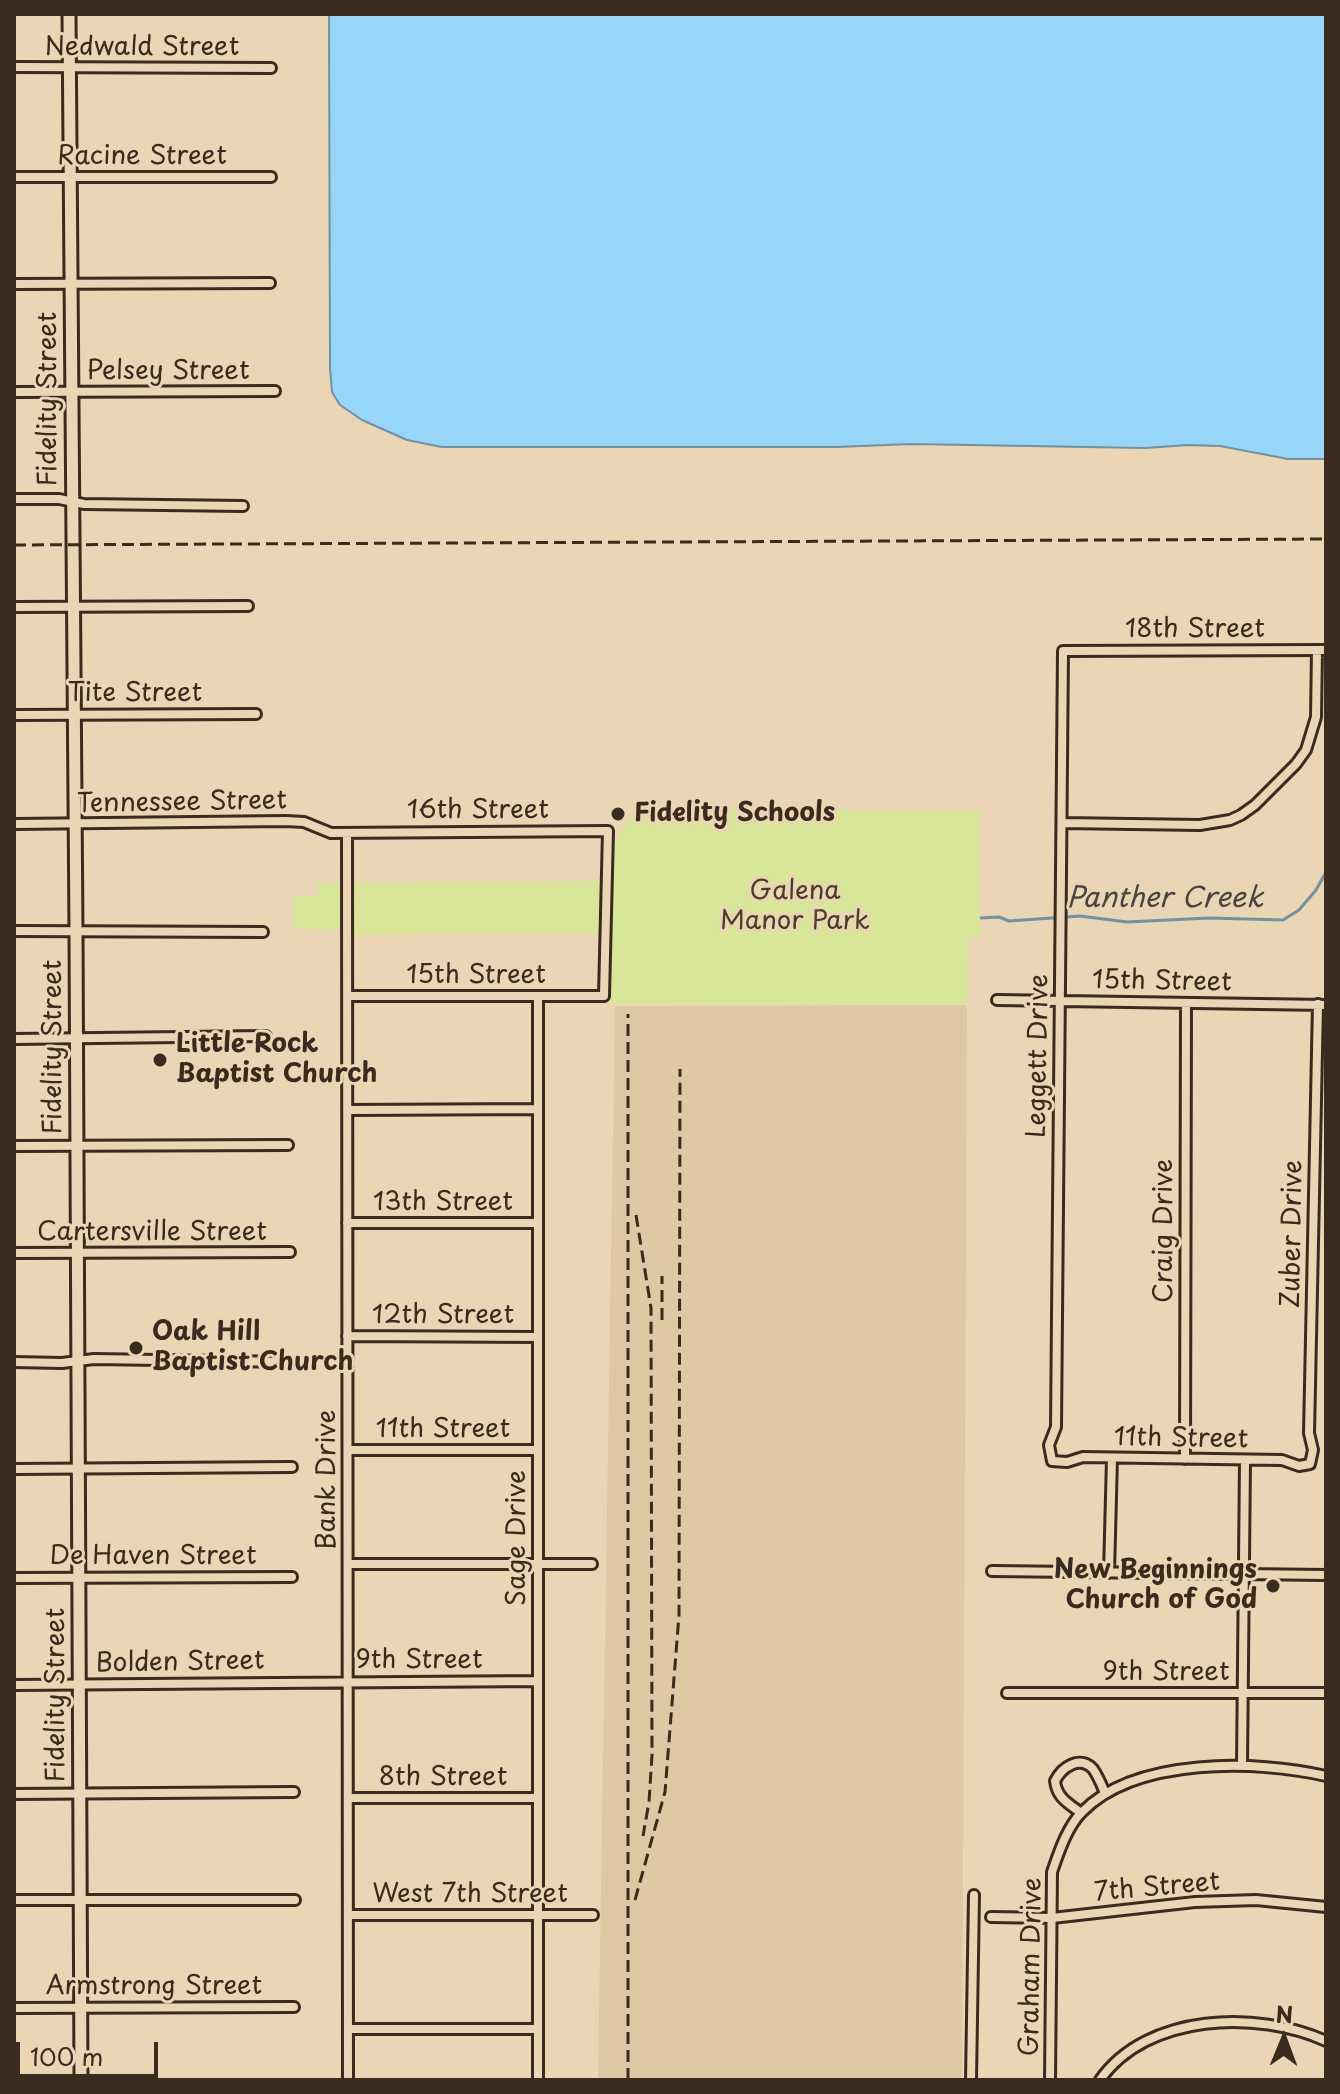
<!DOCTYPE html>
<html>
<head>
<meta charset="utf-8">
<style>
	body { margin:0 }
	#map { position:relative; width:1340px; height:2094px; overflow:hidden; background:#ead6b4; font-family:"Playpen Sans",sans-serif }
	canvas { display:block }
	.frame { position:absolute; inset:0; border:16px solid #3b2a1e; pointer-events:none }
	.north { position:absolute; left:1244px; top:1998px; width:80px; height:80px; -webkit-text-stroke:6px #ead6b4; paint-order:stroke; rotate:1deg; font-size:22px; font-weight:700; line-height:32px; text-align:center; color:#3b2a1e }
	.north::after { content:''; display:block; margin:auto; width:28px; height:36px; background:#3b2a1e; clip-path:polygon(50% 0,100% 100%,50% 72%,0 100%) }
	.scale { position:absolute; left:16px; top:2042px; width:142px; height:36px; box-sizing:border-box; border:4px solid #3b2a1e; border-top:0; padding-left:10px; font-size:24px; line-height:28px; white-space:nowrap; color:#3b2a1e; -webkit-text-stroke:6px #ead6b4; paint-order:stroke }
</style>
</head>
<body>
<div id="map">
<canvas width="1340" height="2094"></canvas>
<div class="frame"></div>
<div class="north">N</div>
<div class="scale">100 m</div>
</div>
<script>
const ctx = document.querySelector('canvas').getContext('2d');
ctx.lineJoin = 'round';
function fillPath(path, color) { ctx.fillStyle = color; ctx.fill(path, 'evenodd'); }
function trace(path, color, width, dash) { ctx.strokeStyle = color; ctx.lineWidth = width; ctx.lineCap = dash ? 'butt' : 'round'; ctx.setLineDash(dash || []); ctx.stroke(path); }
function write(font, color, halo, rows, align = 'center') {
  ctx.font = font + ' "Playpen Sans",sans-serif'; ctx.lineWidth = 6; ctx.setLineDash([]); ctx.textBaseline = 'middle'; ctx.strokeStyle = halo; ctx.fillStyle = color; for (const [text, x, y, turn = 0] of rows) {
    ctx.save(); ctx.translate(x, y); ctx.rotate((+turn || 0) * Math.PI / 180); ctx.textAlign = isNaN(turn) ? turn : align; if (halo) ctx.strokeText(text, 0, 0); ctx.fillText(text, 0, 0); ctx.restore();
  }
}
const built = new Path2D(`
	M967,1005l-5,1075h-364l17,-1074z`);
const green = new Path2D(`
	M634,809l346,1v127l-12,1 -1,67 -357,-1 1,-163 5,-1z
	M602,881l1,52 -250,2v-52z
	M318,883l24,1 -1,46 -47,-1v-33h23z`);
const water = new Path2D(`
	M329,14h997v445h-38l-68,-13 -32,-1 -43,3 -234,-4 -74,3h-395l-35,-7 -45,-20 -22,-15 -8,-13 -2,-24z`);
const stream = new Path2D(`
	M981,918l18,-1 10,4 71,-5 47,6 82,-4 74,2 16,-10 17,-20 10,-18`);
const minor = new Path2D(`
	M14,67l257,1
	M14,177h257
	M14,284l256,-1
	M14,392l261,-1
	M14,499h45l25,5 159,2
	M14,607l234,-1
	M14,715l242,-1
	M1062,823l138,2 30,-5 11,-5 14,-10 41,-41 10,-14 10,-33 1,-67
	M14,824l272,-3 18,1 27,11 277,-2 -4,165h-256
	M347,833l1,1247
	M14,931l249,1
	M538,996v1084
	M997,1000l329,5
	M1318,1004l-9,429 4,17 -3,14 -11,2 -17,-6 -199,-3 -16,5 -15,-1 -3,-16 7,-18 7,-776 263,-1
	M14,1039l252,-3
	M348,1110l190,-1
	M14,1146l274,-1
	M347,1223h191
	M14,1253l276,-1
	M347,1336l191,1
	M14,1362l48,1 32,-4 197,3
	M348,1450h190
	M1185,1459l1,-456
	M14,1469l278,-2
	M348,1564h244
	M992,1571l334,4
	M1109,1573l3,-115
	M14,1578l278,-1
	M14,1685l524,-4
	M1007,1693h319
	M1242,1765l3,-305
	M14,1794l280,-2
	M348,1798h190
	M1081,1813c-13,-10 -24,-15 -26,-32 7,-14 25,-26 38,-12 5,7 9,17 12,24
	M14,1900h281
	M348,1915h245
	M991,1917l61,1 143,-16 61,-2 70,7
	M14,2008l280,-1
	M348,2029h190
	M971,2080l3,-185
	M1050,2080l2,-208c7,-20 15,-45 30,-60 54,-55 175,-52 244,-36
	M1100,2080c47,-67 158,-70 226,-39`);
const secondary = new Path2D(`
	M69,14l7,917 5,1149`);
const rail = new Path2D(`
	M14,545l1312,-6
	M636,1215l15,93 1,447 -3,47 -6,34
	M662,1320v-44
	M635,1900l30,-108 14,-177 1,-546
	M628,2080v-1066`);
const markers = [
	[618,814,8,"#3b2a1e"],
	[160,1060,8,"#3b2a1e"],
	[136,1348,8,"#3b2a1e"],
	[1273,1586,8,"#3b2a1e"]
];
const streetNames = [
	["Nedwald Street",142,48],
	["Racine Street",142,157],
	["Pelsey Street",168,372],
	["Fidelity Street",49,399,-90],
	["18th Street",1195,630],
	["Tite Street",135,694],
	["Tennessee Street",182,803,-1],
	["16th Street",478,811],
	["15th Street",476,976],
	["15th Street",1162,982,1],
	["Fidelity Street",54,1047,-90],
	["Leggett Drive",1039,1056,-89],
	["13th Street",443,1203],
	["Craig Drive",1165,1231,-90],
	["Cartersville Street",152,1233],
	["Zuber Drive",1293,1234,-89],
	["12th Street",443,1316],
	["11th Street",443,1430],
	["11th Street",1181,1439,1],
	["Bank Drive",328,1480,-90],
	["Sage Drive",518,1538,-90],
	["De Haven Street",153,1557],
	["9th Street",419,1661],
	["Bolden Street",180,1663,-1],
	["9th Street",1166,1673],
	["Fidelity Street",57,1695,-90],
	["8th Street",443,1778],
	["7th Street",1157,1888,-5],
	["West 7th Street",470,1895],
	["Graham Drive",1032,1967,-89],
	["Armstrong Street",154,1987]
];
const poiNames = [
	["Fidelity Schools",634,814],
	["Little Rock",176,1045],
	["Baptist Church",176,1075],
	["Oak Hill",152,1333],
	["Baptist Church",152,1363],
	["New Beginnings",1257,1571,"right"],
	["Church of God",1257,1601,"right"]
];
const parkNames = [
	["Galena",795,892],
	["Manor Park",795,922]
];
const waterNames = [
	["Panther Creek",1165,899]
];
fillPath(built, '#dfc8a4');
fillPath(green, '#d9e699');
fillPath(water, '#97d6f8');
trace(water, '#7291a1', 2);
trace(stream, '#7291a1', 3);
trace(minor, '#3b2a1e', 14);
trace(secondary, '#3b2a1e', 17);
trace(minor, '#ead6b4', 8);
trace(secondary, '#ead6b4', 11);
trace(rail, '#3b2a1e', 3, [12, 6]);
for (const [x, y, r, color] of markers) { const dot = new Path2D(); dot.arc(x, y, r, 0, 2 * Math.PI); ctx.fillStyle = color; ctx.fill(dot); trace(dot, '#ead6b4', 3); }
write('26px', '#3b2a1e', '#ead6b4', streetNames);
write('bold 26px', '#3b2a1e', '#ead6b4', poiNames, 'left');
write('26px', '#4b3d2a', '#ead6b4', parkNames);
write('italic 28px', '#49443f', '#ead6b4', waterNames);
</script>
</body>
</html>
